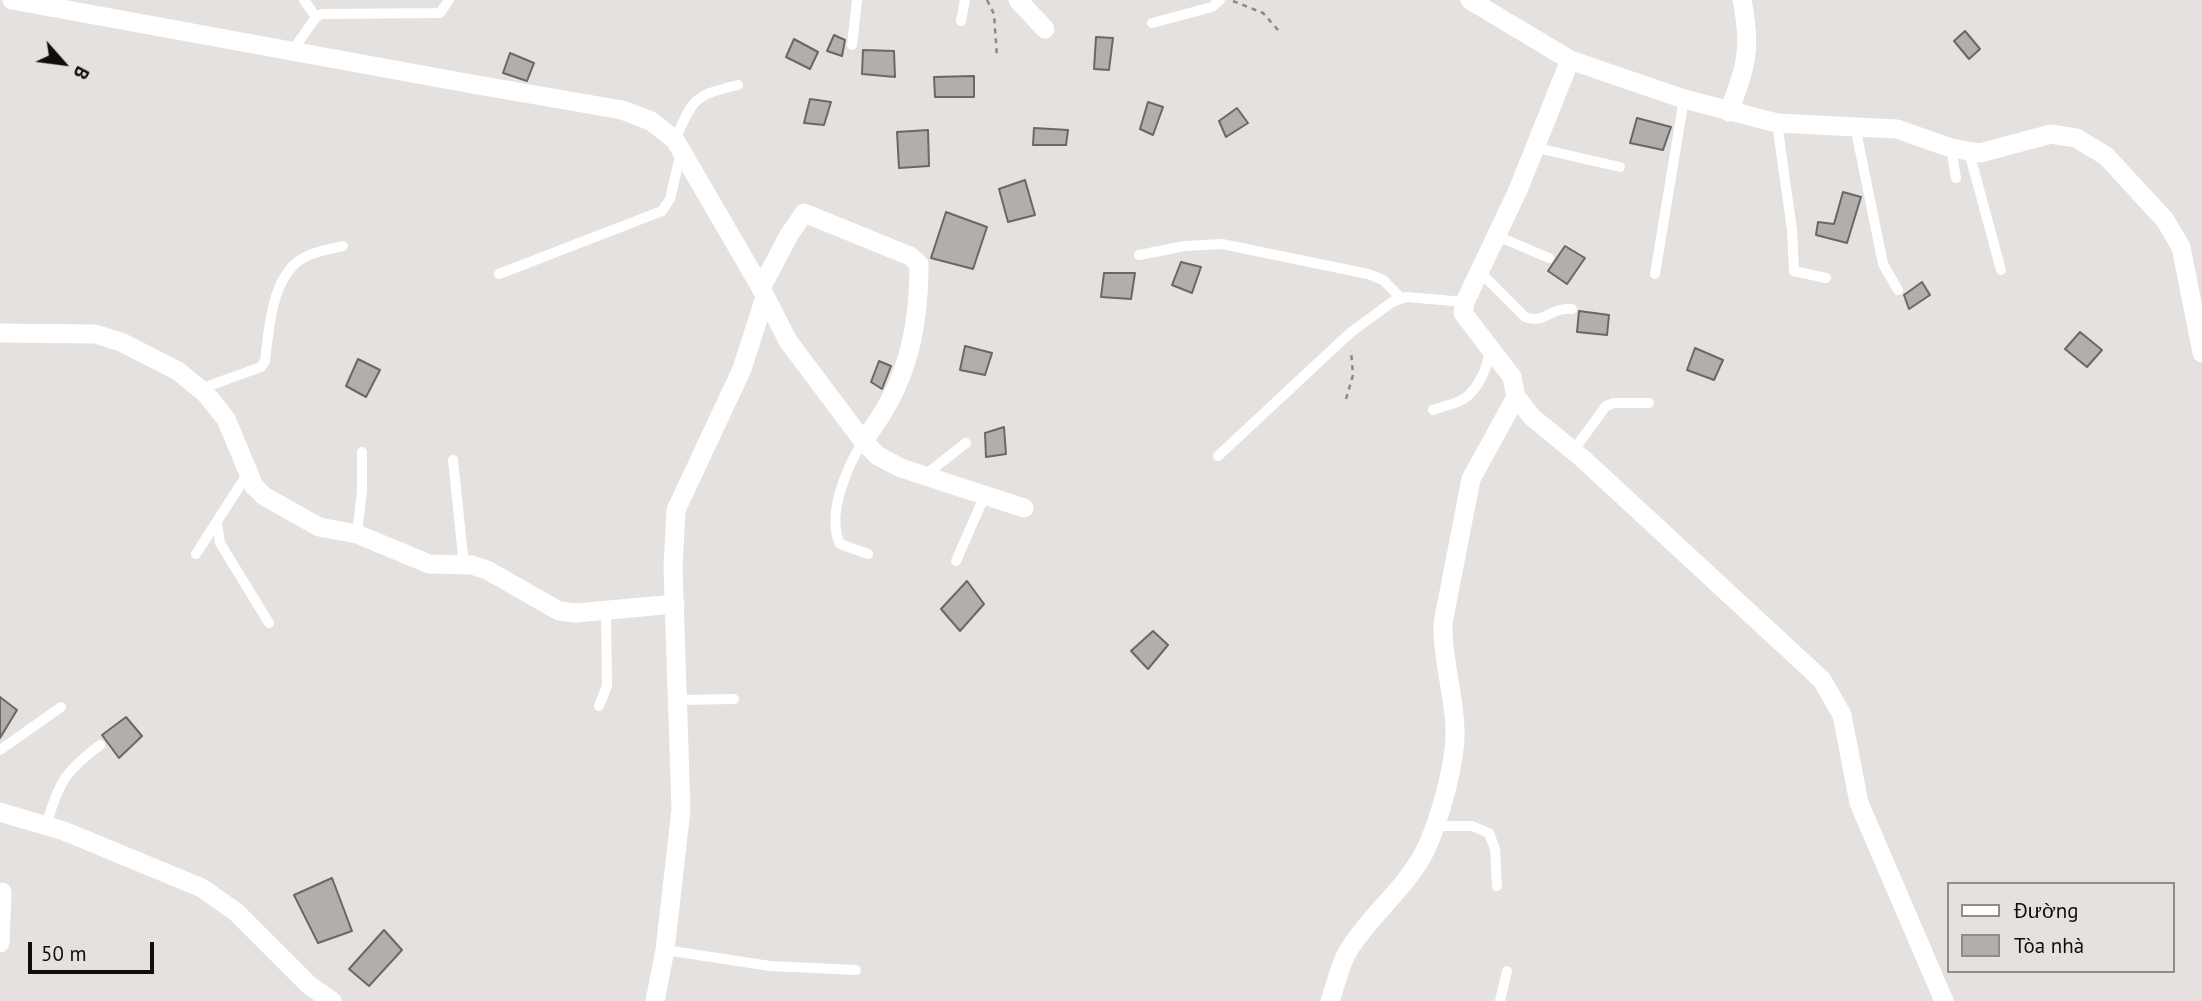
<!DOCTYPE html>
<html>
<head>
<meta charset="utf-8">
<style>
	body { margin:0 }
	#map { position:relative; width:2202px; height:1001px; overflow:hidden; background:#e4e1df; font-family:"PT Sans",sans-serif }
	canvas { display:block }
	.legend { position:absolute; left:1947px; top:882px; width:228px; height:91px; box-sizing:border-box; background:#e4e1df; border:2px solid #8f8d8b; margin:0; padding:9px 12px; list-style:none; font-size:21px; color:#0f0e0d }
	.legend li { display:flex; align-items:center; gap:14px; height:35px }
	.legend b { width:35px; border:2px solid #8f8d8b }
	.north { position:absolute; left:28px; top:28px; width:70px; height:70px; -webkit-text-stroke:5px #e4e1df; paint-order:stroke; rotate:118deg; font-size:19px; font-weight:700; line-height:28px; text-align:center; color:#0f0e0d }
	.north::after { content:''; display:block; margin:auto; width:24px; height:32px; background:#0f0e0d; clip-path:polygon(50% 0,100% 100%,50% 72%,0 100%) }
	.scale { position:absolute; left:28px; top:942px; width:126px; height:32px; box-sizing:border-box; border:4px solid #0f0e0d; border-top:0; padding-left:9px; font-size:21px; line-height:24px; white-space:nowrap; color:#0f0e0d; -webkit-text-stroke:5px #e4e1df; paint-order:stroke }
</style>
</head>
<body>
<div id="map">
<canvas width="2202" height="1001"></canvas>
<ul class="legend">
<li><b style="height:9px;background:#fff"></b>Đường</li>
<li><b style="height:19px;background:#b2aeac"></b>Tòa nhà</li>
</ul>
<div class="north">B</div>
<div class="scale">50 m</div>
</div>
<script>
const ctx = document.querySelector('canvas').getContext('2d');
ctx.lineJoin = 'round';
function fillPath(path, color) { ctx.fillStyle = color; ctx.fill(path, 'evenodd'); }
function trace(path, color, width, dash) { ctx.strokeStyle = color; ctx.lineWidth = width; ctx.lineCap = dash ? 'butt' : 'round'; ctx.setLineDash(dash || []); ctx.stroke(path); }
const building = new Path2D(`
	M1965,31l15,18 -11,10 -15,-18z
	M834,35l11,5 -3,16 -15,-5z
	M1096,37l17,1 -4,32 -15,-1z
	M794,39l24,13 -8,17 -24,-12z
	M863,50l31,1 1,26 -33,-3z
	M510,53l24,10 -7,18 -24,-8z
	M974,76v21h-39l-1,-20z
	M810,99l21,3 -7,23 -20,-2z
	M1148,102l15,5 -10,28 -13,-6z
	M1237,108l11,15 -22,14 -7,-16z
	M1637,118l34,9 -8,23 -33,-7z
	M1034,128l34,2 -2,15h-33z
	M928,130l1,36 -30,2 -2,-36z
	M1025,180l10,35 -27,7 -9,-33z
	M1843,192l18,5 -14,46 -31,-8 2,-13 16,2z
	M946,212l41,15 -14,42 -42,-11z
	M1565,246l20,12 -18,26 -19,-13z
	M1181,262l20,5 -9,26 -20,-8z
	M1104,273h31l-4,26 -30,-2z
	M1922,282l8,13 -21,14 -5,-14z
	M1579,311l30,4 -2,20 -30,-3z
	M2080,332l22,18 -15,17 -22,-18z
	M965,346l27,7 -7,22 -25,-5z
	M1695,348l28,12 -9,20 -27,-10z
	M358,359l22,11 -14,27 -20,-11z
	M879,361l12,5 -9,23 -11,-7z
	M1004,427l2,27 -20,3 -1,-24z
	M967,581l17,23 -24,27 -19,-22z
	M1153,631l15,14 -20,24 -17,-18z
	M0,697l17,13 -17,28z
	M126,717l16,19 -23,22 -17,-23z
	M332,878l20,53 -34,12 -24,-48z
	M384,930l18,20 -33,36 -20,-17z`);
const path = new Path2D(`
	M987,0l7,14 3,43
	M1233,1l30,12 15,17
	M1346,399l7,-24 -2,-25`);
const lane = new Path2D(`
	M304,0l12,17
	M961,21l4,-21
	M1152,23l60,-16 8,-7
	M852,45l5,-45
	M293,50l23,-33 6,-3 118,-1 9,-13
	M1777,123l15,107 2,41 32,7
	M1855,126l28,138 15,26
	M675,140c19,-42 17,-44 63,-55
	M1537,148l83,19
	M1951,148l5,30
	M1969,152l32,118
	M1497,236l52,22
	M1139,255l46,-9 37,-2 146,30 15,6 17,17
	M1479,271l46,46c19,8 25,-10 47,-8
	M499,274l163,-63 8,-12 11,-47
	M1655,274l29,-175
	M200,389l61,-22 4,-6c4,-31 6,-76 31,-98 13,-11 31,-13 47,-17
	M1433,410c10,-4 24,-6 32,-12 13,-9 25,-34 24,-49
	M863,441c-16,26 -37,74 -23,103l28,10
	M1573,451l33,-45 8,-3h35
	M1218,456l132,-123 42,-31 14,-5 59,5
	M453,460l11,105
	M925,475l41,-32
	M217,524l3,19 49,80
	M357,534l5,-43v-39
	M196,554l52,-81
	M956,561l29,-66
	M678,700l56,-1
	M599,706l8,-20 -1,-76
	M0,750l61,-43
	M46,825c14,-43 17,-52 54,-80
	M1434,826h38l17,7 6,16 2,37
	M665,950l105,16 86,4
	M1500,1001l7,-30`);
const street = new Path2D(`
	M12,0l460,84 150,26 29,11 24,19 86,148 27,53 75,100 15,15 23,12 123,40
	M1018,0l27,29
	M1470,0l100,60 114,39 93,24 120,6 54,19 29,5 71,-19 25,4 30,18 59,64 16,27 21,106
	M1570,60l-52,130 -53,112 -2,11 49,64 4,20 16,20 50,41 240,222 20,35 17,88 85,198
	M1729,112c17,-47 23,-62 13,-112
	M761,288l28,-53 15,-22 106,43 9,8c0,69 -13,123 -56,177
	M0,333l95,1 26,8 57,29 28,23 20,25 28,67 10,10 55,31 38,7 72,30 43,1 15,5 72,41 17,2 99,-9
	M0,812l64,19 138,57 34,24 73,73 23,16
	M0,943l2,-51
	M655,1001l10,-51 16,-140 -8,-242 3,-58 66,-141 23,-72
	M1330,1001c7,-20 11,-42 24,-59 22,-32 55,-58 72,-93 14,-31 30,-86 29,-120 -1,-35 -13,-70 -12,-106l28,-144 45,-82`);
fillPath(building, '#b2aeac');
trace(building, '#6b6766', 2);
trace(path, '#8b8987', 2.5, [5, 5]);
trace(lane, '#fff', 10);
trace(street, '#fff', 19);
</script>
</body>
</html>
